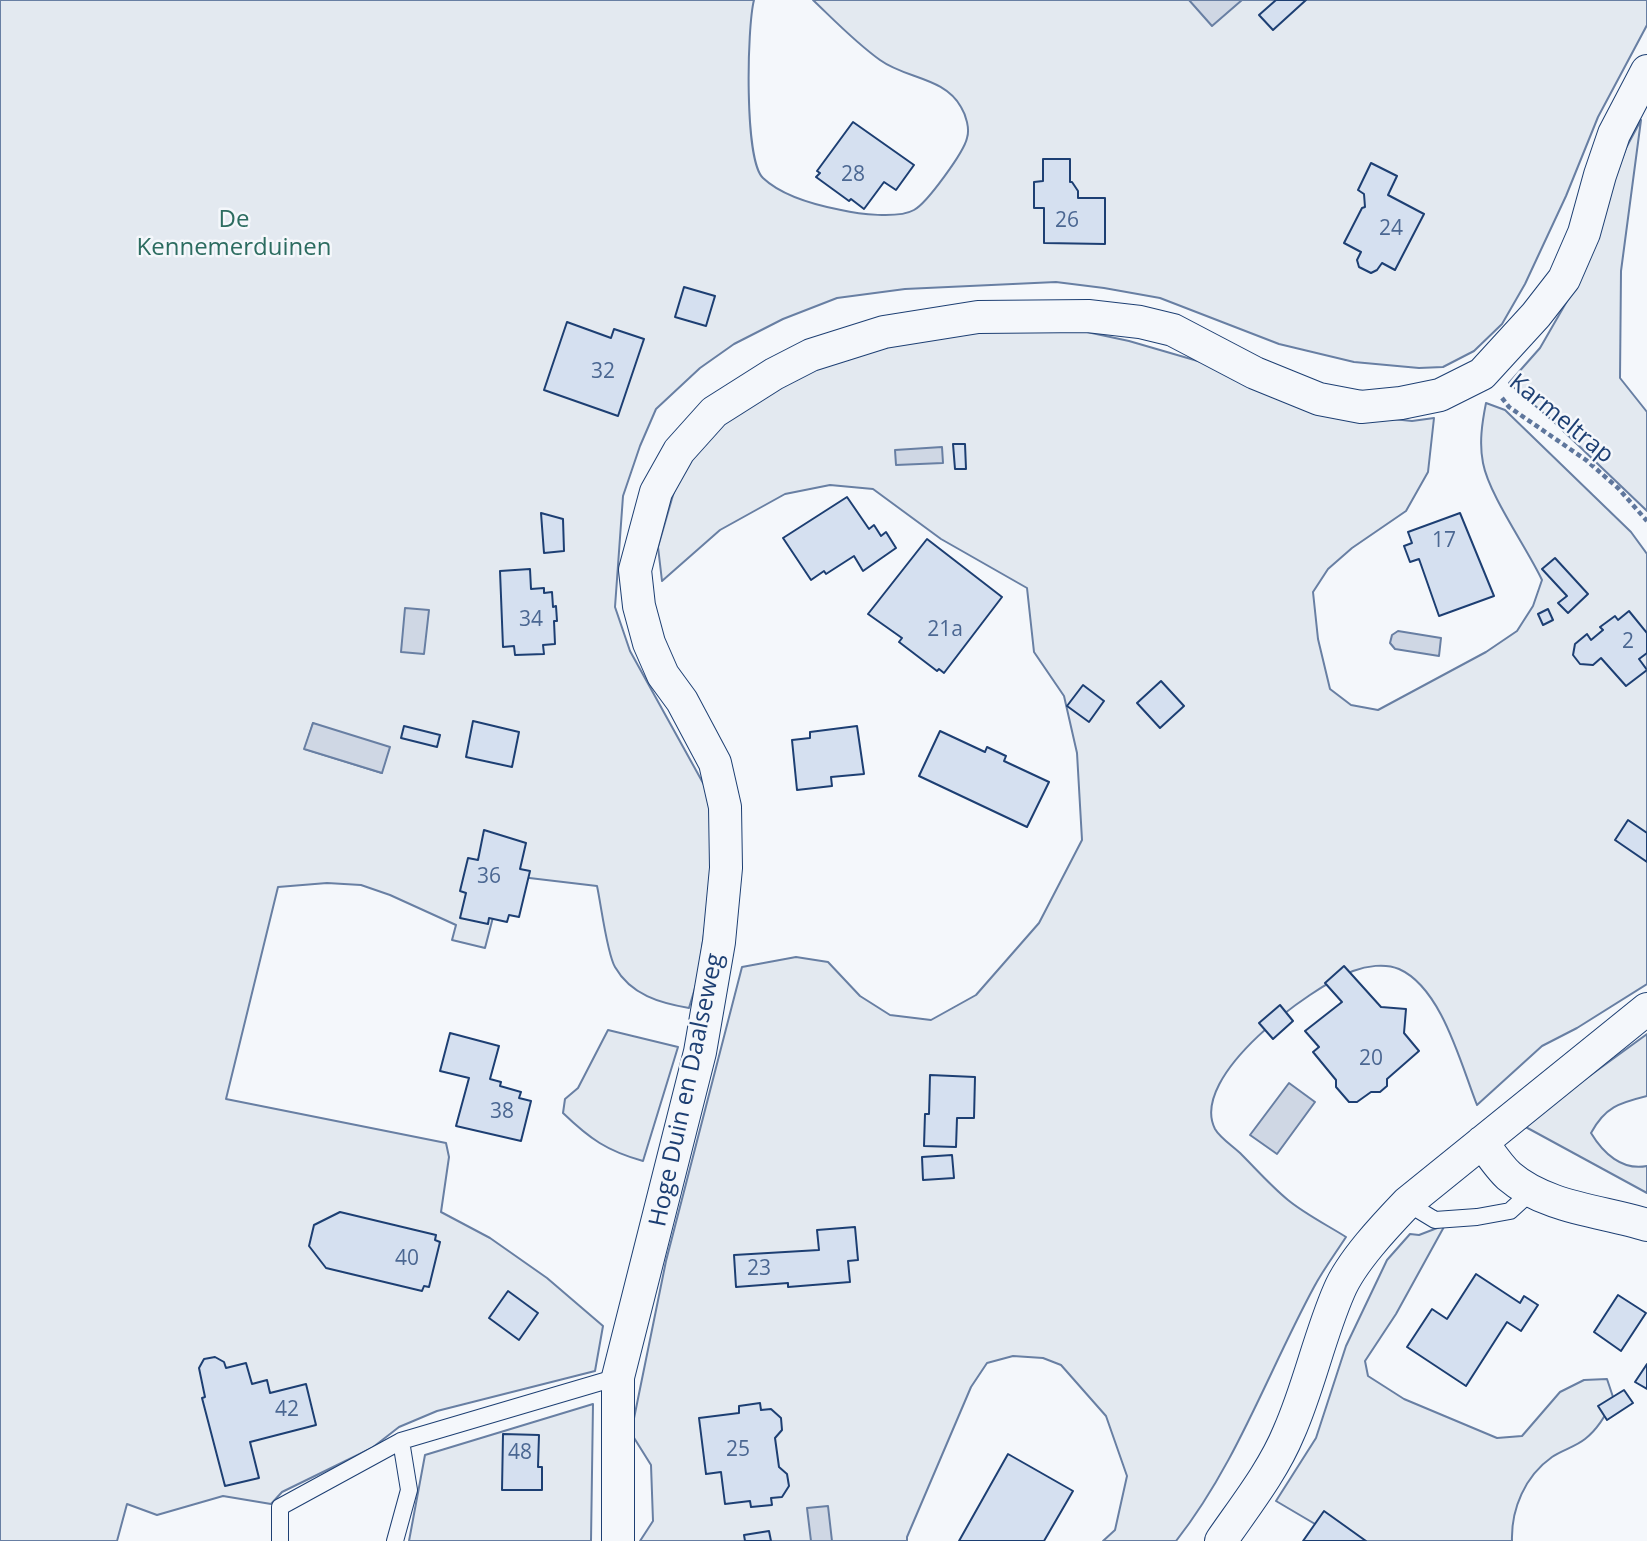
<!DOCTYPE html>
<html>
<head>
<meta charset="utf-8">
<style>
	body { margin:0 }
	canvas { display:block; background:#f4f7fb }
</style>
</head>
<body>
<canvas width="1647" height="1541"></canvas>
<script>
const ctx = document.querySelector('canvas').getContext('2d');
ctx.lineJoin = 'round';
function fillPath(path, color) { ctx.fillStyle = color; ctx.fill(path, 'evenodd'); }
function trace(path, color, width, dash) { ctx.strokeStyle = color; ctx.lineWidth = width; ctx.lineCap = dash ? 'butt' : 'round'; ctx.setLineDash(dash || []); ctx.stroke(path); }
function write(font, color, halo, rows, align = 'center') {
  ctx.font = font + ' "Open Sans",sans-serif'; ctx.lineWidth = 5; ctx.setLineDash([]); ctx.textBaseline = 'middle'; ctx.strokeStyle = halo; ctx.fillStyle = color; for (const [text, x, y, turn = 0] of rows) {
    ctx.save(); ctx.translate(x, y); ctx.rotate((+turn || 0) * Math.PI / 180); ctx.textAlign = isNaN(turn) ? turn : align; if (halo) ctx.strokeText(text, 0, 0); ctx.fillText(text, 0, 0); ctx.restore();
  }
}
const green = new Path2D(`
	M0,0h754c-7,27 -10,160 9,178 19,18 52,27 78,32 17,4 57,9 73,0 13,-7 50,-58 53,-72 3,-9 -1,-23 -6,-31 -17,-30 -55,-28 -81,-47 -24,-17 -45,-39 -67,-60h834v25l-49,92 -32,79 -41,88 -23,40 -28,27 -31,16 -24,1 -65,-6 -75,-18 -119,-46 -56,-10 -48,-6 -151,7 -68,9 -54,21 -49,25 -34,24 -44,41 -16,37 -17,50 -8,111 15,44 78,141 6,69 -16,117 -9,30c-29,-5 -58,-13 -74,-41 -8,-13 -14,-63 -18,-81l-93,-11 -19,73 -33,-8 4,-15 -66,-30 -29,-10 -34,-2 -49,4 -52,212 220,44 3,14 -8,55 49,26 57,40 56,48 -8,45 -158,40 -38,16 -27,21 -90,44 -11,12 -48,-8 -66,19 -30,-11 -10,37h-117zM313,723l69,50 -77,-24z
	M1641,120l-20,151 -1,107 27,34v99l-92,-88 -46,-40 31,-35 34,-59 52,-141z
	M1059,326l70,15 86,25 139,49 58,6 22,-3 -6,54 -22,39 -54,37 -24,21 -15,23 5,47 12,50 21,16 27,5 108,-58 31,-21 16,-25 9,-26c-15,-32 -53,-85 -59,-117 -4,-20 -1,-40 3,-60l19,7 126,122 16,22v430l-70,44 -35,18 -65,59c-16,-40 -35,-117 -78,-136 -14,-6 -33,-3 -46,2 -42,16 -165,105 -138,158 5,9 19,18 27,26 15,15 29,31 46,45 17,14 39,25 58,37 -11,17 -23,33 -32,50 -46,85 -78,178 -138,254h-73l12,-11 12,-54 -21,-60 -45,-51 -18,-7 -30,-2 -26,7 -16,24 -64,150v4h-267l13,-20 -2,-56 -20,-32 35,-172 76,-294 54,-10 32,5 32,34 30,19 41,5 45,-25 63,-72 43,-83 -5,-87 -13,-57 -30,-44 -7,-64 -86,-49 -68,-50 -43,-4 -45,9 -65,36 -58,51 -4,-34 15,-52 21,-57 21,-21 160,-79z
	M608,1030l70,17 -35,114c-36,-10 -53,-22 -80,-48l2,-14 13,-11z
	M1647,1034v62c-28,7 -42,11 -56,37 12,20 31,38 56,33v27l-125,-68z
	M1445,1225l-49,89 -31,47 3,15 36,23 93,39 25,-2 38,-44 24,-12 23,-1 7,21c-8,14 -16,29 -29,39 -10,8 -23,11 -33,18 -27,19 -41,52 -40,84h-168l-68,-40 40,-63 30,-92 41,-86 23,-26 9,1z
	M593,1404l-2,137h-182l16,-86z`);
const water = new Path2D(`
	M1189,0h53l-30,26z
	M942,447l1,16 -47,2 -1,-15z
	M405,608l24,2 -5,44 -23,-2z
	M1398,631l43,7 -2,18 -44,-7 -5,-6 2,-8z
	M313,723l77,24 -8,26 -78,-24z
	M1289,1083l26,19 -38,52 -27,-19z
	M828,1506l4,35h-21l-4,-33z`);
const building = new Path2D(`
	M1276,0h30l-33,30 -14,-15z
	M853,122l61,43 -18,25 -12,-8 -20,27 -13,-10 -2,2 -33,-24 4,-4 -3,-2z
	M1043,159h27v23h2l6,9v7h27v46l-61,-1v-35h-10v-26l9,-1z
	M1371,163l26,13 -9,19 36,19 -29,56 -13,-7 -5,7 -6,3 -12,-6 -2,-7 4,-8 -17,-9 18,-35 3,-1 -1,-13 -6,-4z
	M684,287l31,9 -9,30 -31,-9z
	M567,322l44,16 3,-9 30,10 -26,77 -74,-26z
	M953,444h12l1,25h-11z
	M847,497l22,32 5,-4 7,11 5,-4 10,16 -33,23 -9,-15 -28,18 -2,-3 -13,9 -28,-42z
	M541,513l22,6 1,32 -20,2z
	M1460,513l34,83 -55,20 -20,-57 -9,3 -6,-16 8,-3 -4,-11z
	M927,539l75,58 -58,76 -5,-4 -2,2 -38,-29 3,-4 -34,-24z
	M1555,558l33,36 -20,19 -10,-10 9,-7 -25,-27z
	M530,569l1,20 13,-1v5l8,-1 1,15 3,-1 1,15h-3l1,23 -12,1 1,9 -29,1 -1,-9 -11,1 -3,-76z
	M1548,609l5,11 -10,5 -5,-11z
	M1629,611l18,22v20l-8,6 8,11 -21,16 -25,-28 -8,7 -13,-1 -7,-9 2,-11 12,-10 4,6 12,-10 -3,-3 15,-11 3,4z
	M1161,681l23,25 -24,22 -23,-25z
	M1083,685l21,16 -15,21 -22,-16z
	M473,721l46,11 -7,35 -46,-10z
	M404,726l36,9 -3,12 -36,-9z
	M857,726l7,48 -33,3 1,9 -35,4 -5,-50 18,-2v-6z
	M940,731l45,21 2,-5 19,9 -2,5 45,21 -22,45 -108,-51z
	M1628,820l19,13v29l-32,-22z
	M484,830l42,13 -6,26 10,2 -11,46 -10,-2 -2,7 -18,-4 -1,6 -28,-6 6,-25 -6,-2 8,-33 10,2z
	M1344,966l37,41 25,2 -2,24 15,18 -32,28v7l-7,6h-9l-14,10h-8l-13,-15v-7l-23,-28 6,-5 -14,-16 37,-29 -17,-19z
	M1280,1005l13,16 -20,18 -14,-16z
	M450,1033l49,13 -9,33 11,3 -1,4 21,6 -2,6 12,3 -10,40 -65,-15 13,-48 -29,-7z
	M930,1075l45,2 -1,41h-17l-1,29 -32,-1 1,-32h4z
	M952,1155l2,23 -31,2 -1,-23z
	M340,1212l96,23 -1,5 5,2 -11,45 -5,-1 -2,5 -96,-23 -17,-22 5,-21z
	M855,1227l3,33 -10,1 2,21 -62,5v-4l-52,4 -2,-32 85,-5 -2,-20z
	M1476,1274l44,29 4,-7 14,9 -17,26 -14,-9 -41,64 -59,-39 25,-38 15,10z
	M508,1291l30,22 -19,27 -30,-22z
	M1618,1295l28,18 -25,38 -27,-19z
	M215,1357l9,5 2,6 20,-5 6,21 15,-4 3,13 36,-9 10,41 -66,17 9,36 -34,8 -23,-88 3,-1 -6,-29 5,-9z
	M1647,1364v25l-12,-7z
	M1624,1390l9,13 -26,17 -9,-14z
	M760,1403l1,7 10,-1 10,9 1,12 -7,8 4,29 8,7 2,12 -7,11 -11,1 1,7 -21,2 -1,-6 -25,3 -4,-32 -15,2 -7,-56 40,-5v-7z
	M503,1434l36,1 -1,32h4v23h-40z
	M1008,1454l65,37 -29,50h-85z
	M1324,1511l42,30h-63z
	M769,1531l2,10h-26l-1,-6z`);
const path = new Path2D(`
	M1502,398l7,9 77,53 32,28 29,33`);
const service = new Path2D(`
	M1407,1203l28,17 42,-3 33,-6 23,-21
	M280,1541v-34l121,-66 217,-64
	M395,1541l14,-51 -8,-49`);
const minor = new Path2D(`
	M1482,1142c8,11 17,25 27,34 37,32 93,35 138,49
	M618,1541v-164l82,-325 19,-110 7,-74 -1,-61 -10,-44 -33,-62 -19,-26 -14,-32 -10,-37 -4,-36 21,-78 23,-41 35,-39 60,-38 37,-19 73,-23 94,-15 110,-1 52,6 33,8 82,43 64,26 42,8 40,-4 39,-8 42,-21 54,-59 28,-36 20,-46 16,-58 14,-41 33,-63
	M1221,1541c24,-35 52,-70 68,-109 20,-45 30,-95 50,-141 12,-29 46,-65 68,-88l240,-194`);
const numberNames = [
	["28",853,175],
	["26",1067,221],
	["24",1391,229],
	["32",603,372],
	["17",1444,541],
	["34",531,620],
	["21a",945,630],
	["2",1628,642],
	["36",489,877],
	["20",1371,1059],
	["38",502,1112],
	["40",407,1259],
	["23",759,1269],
	["42",287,1410],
	["25",738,1450],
	["48",520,1453]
];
const parkNames = [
	["De",234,220],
	["Kennemerduinen",234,248]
];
const streetNames = [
	["Karmeltrap",1561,419,39],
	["Hoge Duin en Daalseweg",687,1090,-78]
];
fillPath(green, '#e3e9f0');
trace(green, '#687fa3', 2);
fillPath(water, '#cfd7e4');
trace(water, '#687fa3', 2);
fillPath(building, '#d5e0f0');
trace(building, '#1d3f73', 2);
trace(service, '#1d3f73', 18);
trace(minor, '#1d3f73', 34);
trace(path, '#5e769c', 4.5, [5, 3.5]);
trace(service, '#f4f7fb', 16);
trace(minor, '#f4f7fb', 32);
write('21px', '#4b6792', null, numberNames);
write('24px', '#2c6c60', '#f4f7fb', parkNames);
write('24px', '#1d3f73', '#f4f7fb', streetNames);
</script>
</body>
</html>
